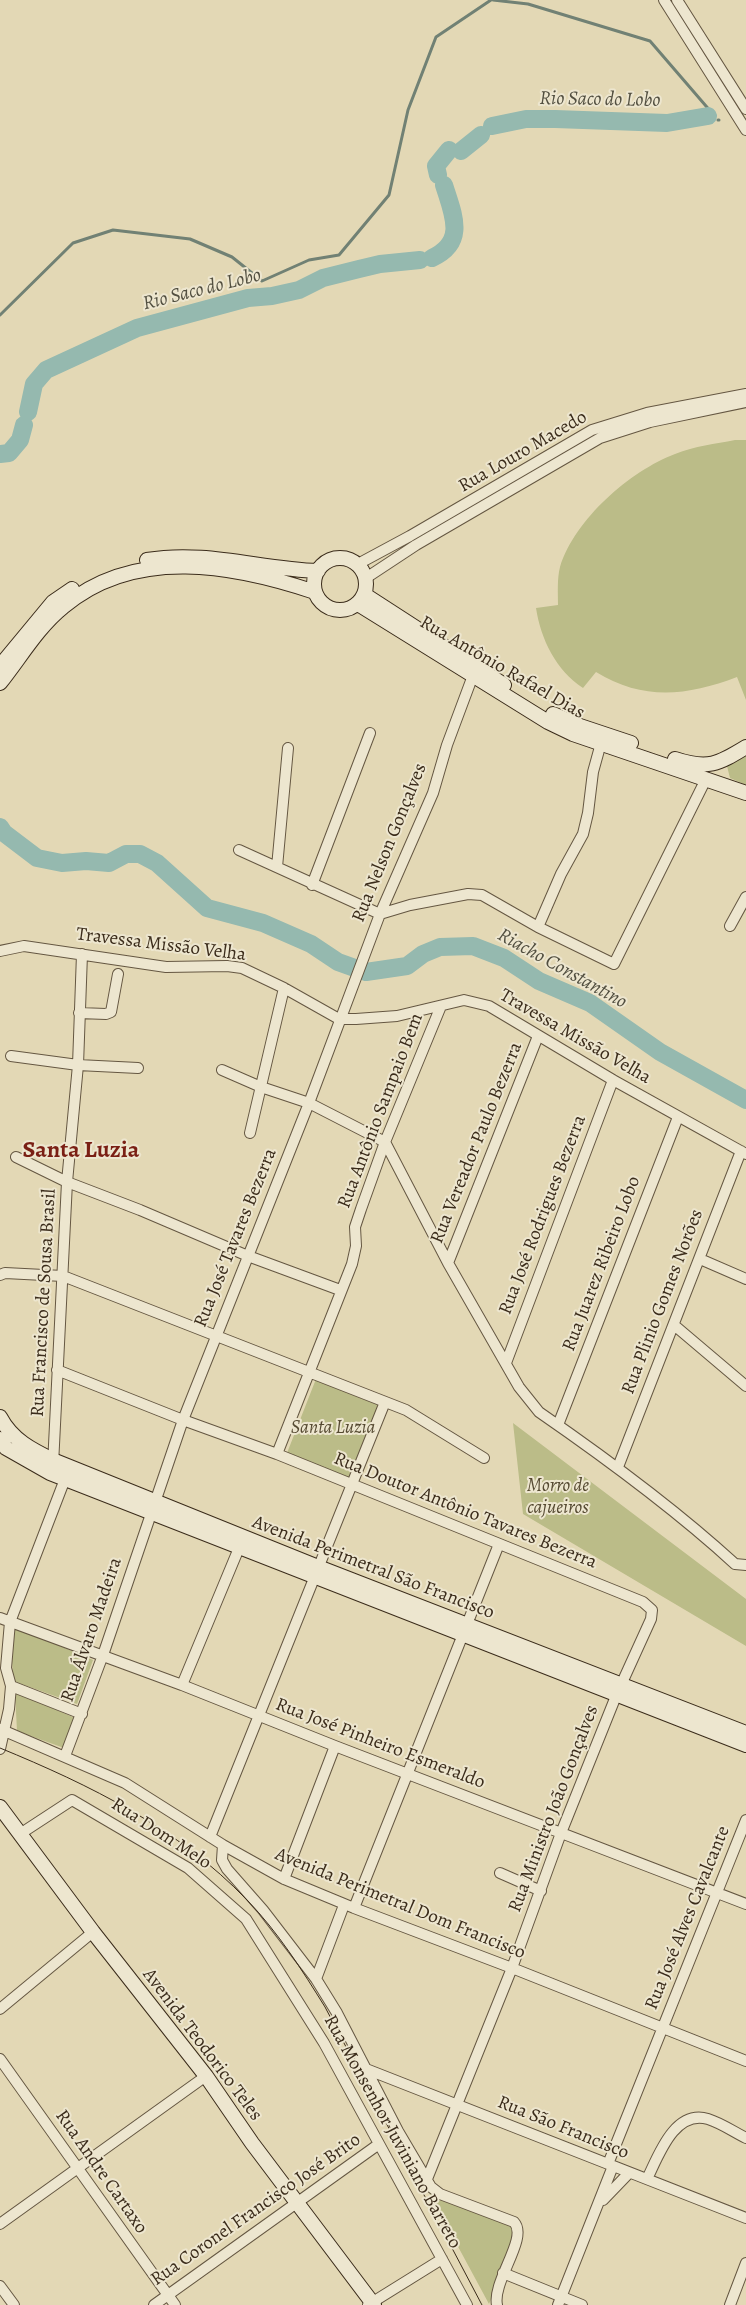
<!DOCTYPE html>
<html>
<head>
<meta charset="utf-8">
<style>
	body { margin:0 }
	canvas { display:block; background:#e3d8b5 }
</style>
</head>
<body>
<canvas width="746" height="2305"></canvas>
<script>
const ctx = document.querySelector('canvas').getContext('2d');
ctx.lineJoin = 'round';
function fillPath(path, color) { ctx.fillStyle = color; ctx.fill(path, 'evenodd'); }
function trace(path, color, width, dash) { ctx.strokeStyle = color; ctx.lineWidth = width; ctx.lineCap = dash ? 'butt' : 'round'; ctx.setLineDash(dash || []); ctx.stroke(path); }
function write(font, color, halo, rows, align = 'center') {
  ctx.font = font + ' Alegreya,serif'; ctx.lineWidth = 4; ctx.setLineDash([]); ctx.textBaseline = 'middle'; ctx.strokeStyle = halo; ctx.fillStyle = color; for (const [text, x, y, turn = 0] of rows) {
    ctx.save(); ctx.translate(x, y); ctx.rotate((+turn || 0) * Math.PI / 180); ctx.textAlign = isNaN(turn) ? turn : align; if (halo) ctx.strokeText(text, 0, 0); ctx.fillText(text, 0, 0); ctx.restore();
  }
}
const green = new Path2D(`
	M735,440h11v260l-9,-23c-50,19 -94,24 -141,-5l-13,16c-27,-18 -42,-48 -47,-80l22,-3c0,-13 -1,-26 2,-38 15,-48 70,-96 115,-113 20,-8 40,-10 60,-14z
	M746,756v29l-16,-7 -3,-12z
	M316,1379l63,25 -29,74 -63,-25z
	M513,1423l233,176v47l-223,-132z
	M15,1627l78,33 -16,44 -64,-23 -1,-23z
	M15,1692l60,26 -11,30 -47,-17z
	M428,2191l86,33 3,11 -28,69z`);
const stream = new Path2D(`
	M493,0l35,4 122,37 62,72
	M718,120h1
	M0,315l73,-72 40,-13 77,9 42,18 30,24 47,-21 30,-5 50,-60 19,-85 28,-73 55,-37`);
const river = new Path2D(`
	M492,126l34,-7h29l112,4 41,-7
	M461,151l20,-16
	M438,175l-2,-9 13,-16
	M432,258c35,-16 21,-44 12,-73
	M28,412l6,-28 12,-14 91,-42 111,-30 24,-2 27,-6 24,-12 36,-9 21,-5 40,-4
	M0,454l9,-1 11,-13 4,-15
	M0,827l4,6 33,25 25,5 24,-2 23,2 17,-9h14l17,9 50,45 56,15 48,21 27,18 28,10 41,-6 16,-12 17,-7 33,-1 31,12 35,23 51,22 70,49 86,48`);
const street = new Path2D(`
	M664,0l82,130
	M677,0l69,109
	M358,564l52,-28 182,-106 55,-17 99,-19
	M366,578l50,-33 184,-107 50,-16 96,-20
	M239,850l141,64 30,-9 58,-11 14,1 56,32 76,37 92,-185
	M277,867l11,-119
	M312,885l58,-152
	M730,926l16,-29
	M538,927l23,-53 22,-40 5,-21 5,-41 8,-29
	M0,951l24,-5 142,21 61,-1 15,2 42,20 55,31h17l41,-3 67,-16 25,6 124,74 133,74
	M79,1013l27,1 5,-2 7,-38
	M11,1056l67,9 60,3
	M222,1070l39,17 48,16 76,39 63,121 71,124 20,25c68,47 135,96 196,152l11,1
	M250,1133l34,-145
	M16,1157l51,25 73,28 108,46 92,34
	M700,1259l46,20
	M448,1263l90,-227
	M0,1275l5,-2 58,3 343,134 78,48
	M674,1325l72,61
	M506,1363l107,-283
	M57,1370l126,50 94,34 366,148 9,8 -1,9 -35,77 -55,137 -49,135 -85,211
	M558,1425l120,-308
	M277,1454l75,-190 4,-18 -1,-19 6,-18 24,-67 56,-136
	M53,1465l14,-283 11,-117 4,-111
	M618,1467l123,-316
	M0,1618l182,67 153,61 411,158
	M182,1685l57,-137
	M11,1686l71,28
	M0,1729l125,54 98,62 61,34 70,29 158,60 234,93
	M0,1749l9,-40 2,-23 -5,-18 4,-46 55,-143
	M65,1756l38,-101 80,-235 126,-317 71,-189 53,-121 14,-48 28,-75
	M20,1834l52,-34 116,68 58,51 78,124 143,262
	M210,1837l175,-435
	M223,1845l-1,15 5,9 36,41 53,69 21,34 61,118 33,56 9,7 74,28c15,16 -22,59 -17,83
	M500,1873l41,18
	M284,1879l51,-133
	M354,1908l145,-364
	M316,1979l28,-74
	M0,2009l93,-77
	M0,2059l175,246
	M366,2069l380,149
	M608,2164l138,-344
	M647,2179c11,-22 27,-70 61,-60 13,4 26,13 38,19
	M603,2200l26,-27
	M0,2224l206,-148
	M503,2273l79,32
	M0,2286l14,19
	M154,2305l225,-161
	M368,2305l74,-46
	M558,2305l55,-139
	M730,2305l16,-42`);
const secondary = new Path2D(`
	M314 584a26 26 0 1 1 52 0a26 26 0 1 1-52 0Z
	M147,560c58,-10 113,9 171,11
	M365,595l139,90
	M358,604l190,118 25,12 173,59
	M0,666l53,-64 19,-13
	M0,683c20,-25 38,-56 63,-76 72,-61 171,-42 252,-15
	M553,714l27,12 51,17
	M675,759c33,11 43,5 71,-12
	M0,1417c12,23 32,33 55,44l263,106 428,166
	M0,1439l6,9 44,25 696,272
	M0,1807l93,125 113,144 46,67 122,162`);
const tram = new Path2D(`
	M0,1748c90,37 178,80 247,152 31,32 55,70 78,107l157,298`);
const streetNames = [
	["Rua Louro Macedo",523,452,-30],
	["Rua Antônio Rafael Dias",502,668,30],
	["Rua Nelson Gonçalves",390,843,-68],
	["Travessa Missão Velha",161,945,7],
	["Travessa Missão Velha",575,1037,30],
	["Rua Antônio Sampaio Bem",381,1111,-69],
	["Rua Vereador Paulo Bezerra",477,1143,-68],
	["Rua José Rodrigues Bezerra",543,1215,-69],
	["Rua José Tavares Bezerra",236,1238,-68],
	["Rua Juarez Ribeiro Lobo",602,1264,-69],
	["Rua Plinio Gomes Norões",663,1302,-69],
	["Rua Francisco de Sousa Brasil",44,1303,-87],
	["Rua Doutor Antônio Tavares Bezerra",465,1511,22],
	["Avenida Perimetral São Francisco",373,1568,21],
	["Rua Álvaro Madeira",92,1630,-71],
	["Rua José Pinheiro Esmeraldo",380,1744,21],
	["Rua Ministro João Gonçalves",554,1809,-69],
	["Rua Dom Melo",161,1834,33],
	["Avenida Perimetral Dom Francisco",400,1904,22],
	["Rua José Alves Cavalcante",688,1918,-68],
	["Avenida Teodorico Teles",202,2045,53],
	["Rua São Francisco",563,2128,22],
	["Rua Monsenhor Juviniano Barreto",392,2132,61],
	["Rua Andre Cartaxo",101,2172,55],
	["Rua Coronel Francisco José Brito",256,2210,-35]
];
const parkNames = [
	["Santa Luzia",333,1428],
	["Morro de",558,1486],
	["cajueiros",558,1508]
];
const waterNames = [
	["Rio Saco do Lobo",600,100,1],
	["Rio Saco do Lobo",202,290,-14],
	["Riacho Constantino",562,969,29]
];
const districtNames = [
	["Santa Luzia",81,1151]
];
fillPath(green, '#bbbc88');
trace(stream, '#718174', 3);
trace(river, '#95b9af', 18);
trace(street, '#655742', 12);
trace(secondary, '#3b2c1b', 16);
trace(street, '#ede6cf', 10);
trace(secondary, '#ede6cf', 14);
trace(tram, '#3b2c1b', 1);
write('19px', '#3b2c1b', '#ede6cf', streetNames);
write('italic 19px', '#554931', '#ede6cf', parkNames);
write('italic 20px', '#524f40', '#ede6cf', waterNames);
write('bold 24px', '#7a1f14', '#ede6cf', districtNames);
</script>
</body>
</html>
